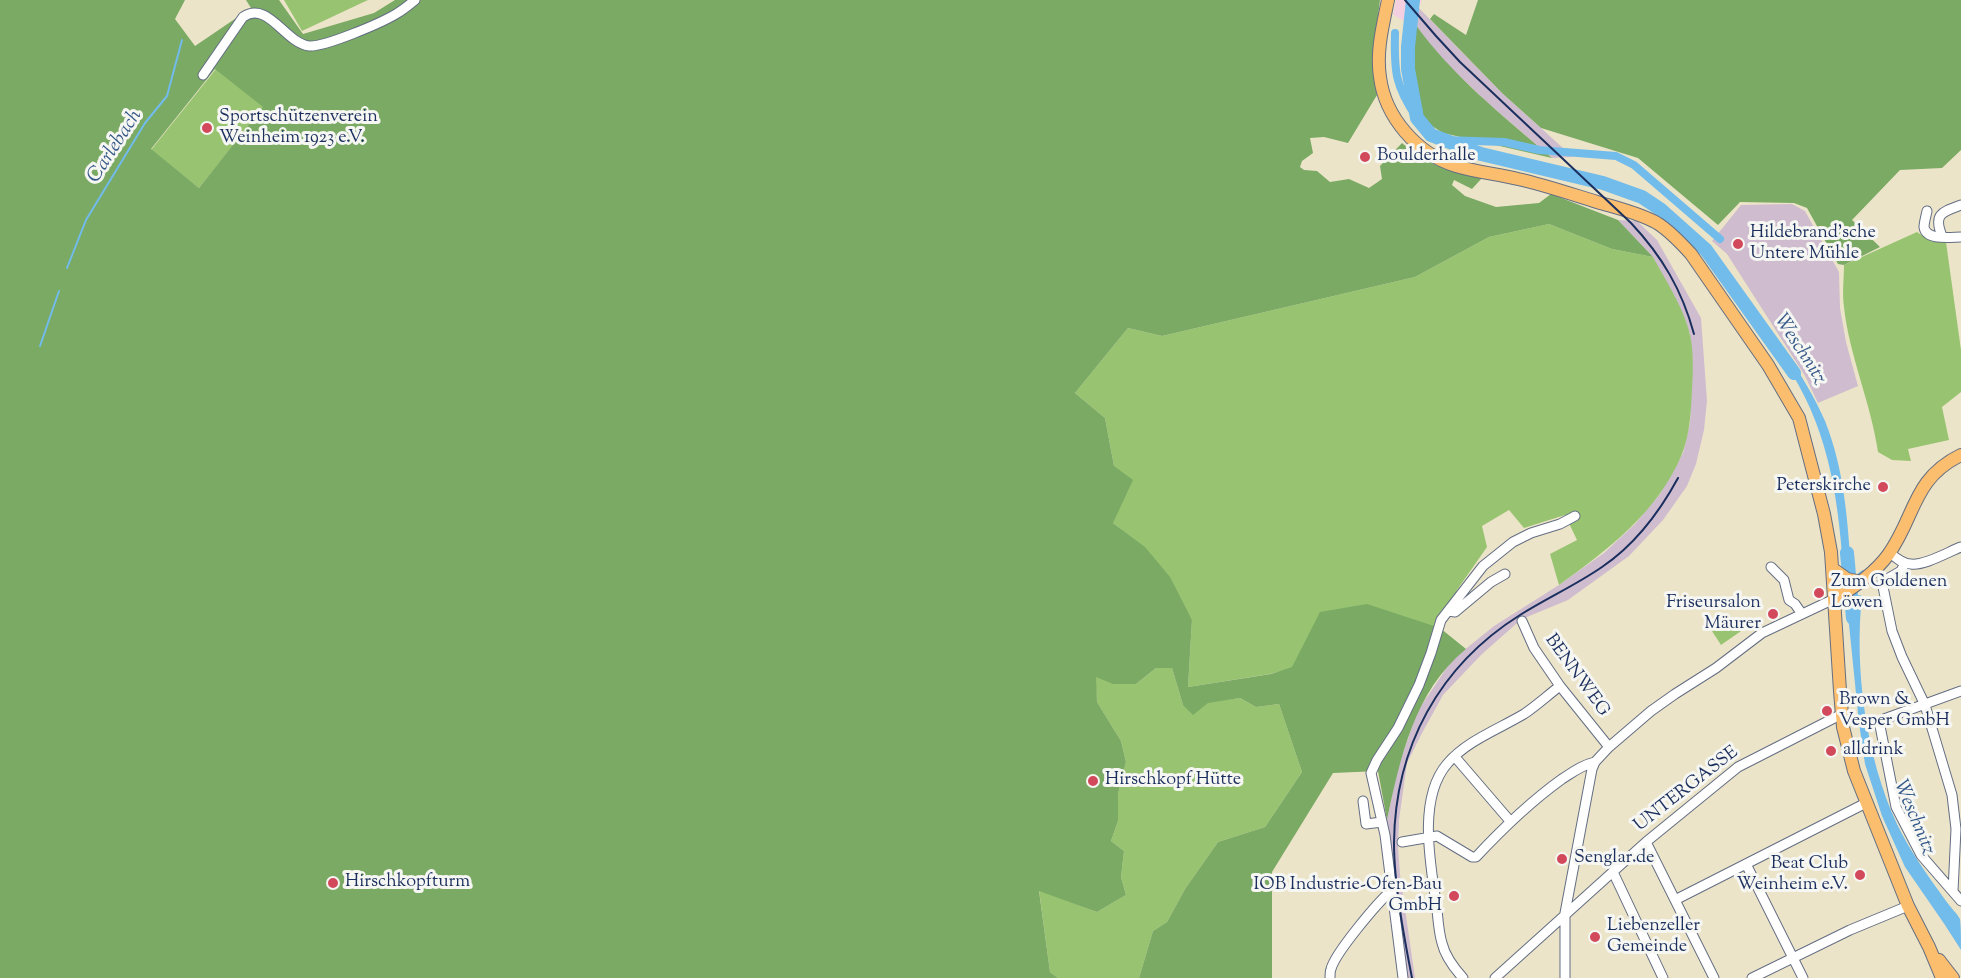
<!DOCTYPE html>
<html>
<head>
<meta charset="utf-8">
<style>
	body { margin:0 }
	canvas { display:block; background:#ece4c8 }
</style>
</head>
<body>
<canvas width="1961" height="978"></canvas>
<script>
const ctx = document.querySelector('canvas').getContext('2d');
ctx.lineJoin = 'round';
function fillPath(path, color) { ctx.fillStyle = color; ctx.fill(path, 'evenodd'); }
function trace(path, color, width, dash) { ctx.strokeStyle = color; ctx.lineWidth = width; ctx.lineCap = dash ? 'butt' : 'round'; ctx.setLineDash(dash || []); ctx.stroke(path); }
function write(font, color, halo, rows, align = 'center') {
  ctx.font = font + ' "Sorts Mill Goudy",serif'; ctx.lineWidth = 6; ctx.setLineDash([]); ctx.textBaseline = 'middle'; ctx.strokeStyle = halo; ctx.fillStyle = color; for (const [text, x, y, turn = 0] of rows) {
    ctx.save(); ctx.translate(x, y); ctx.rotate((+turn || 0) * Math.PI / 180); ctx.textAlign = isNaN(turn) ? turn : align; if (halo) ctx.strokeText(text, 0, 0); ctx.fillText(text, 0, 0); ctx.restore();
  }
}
const built = new Path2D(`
	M1396,0h26l-12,24 -17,-9z`);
const industrial = new Path2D(`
	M1416,5l86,88 71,64 -21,1 -63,-54 -40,-38 -21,-24 -15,-21z
	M1792,204l13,7 34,61 1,36 6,34 12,44 -40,17 -13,-27 -78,-122 -15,-13 29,-36z
	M1618,220l19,1 20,19 44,78 6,83 -3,29 -8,34 -9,22 -24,34 -34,36 -61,44 -41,17 -11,7 -35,31 -38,40 -22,40 -14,28 -8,57 -1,27 2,27 15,104h-9l-19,-158 10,-49 20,-59 35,-52 42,-34 65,-41 45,-32 31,-29 25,-30 23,-41 7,-30 2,-41 -2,-48 -37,-77z`);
const green = new Path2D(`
	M284,0h84l-66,31z
	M216,69l48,38 -65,81 -48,-38z
	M1549,224l63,25 41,8c13,24 29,48 36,74 5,16 4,43 3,59 -1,21 -2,44 -10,64 -24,58 -73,95 -123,131l-9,-31 27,-14 -12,-25 -41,13 -15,-18 -27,16 5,21 -30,43 -17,38 -170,46 -82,13 4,-67 -48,-73 -31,-24 1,-57 -9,-48 -30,-25 53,-65 34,8 253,-59 74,-40z
	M1917,232l12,8 17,2 15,108v42l-19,15 7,33 -41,9 3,12 -19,-1 -14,-8c-7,-49 -29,-97 -34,-145 -2,-14 0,-29 0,-42z
	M1718,622l26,7 -23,16 -11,-17z
	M1156,668h16l11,37 57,-7 16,9 23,-3 23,68 -37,55 -47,15 -33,47 -18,33 -14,9 -14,47h-81l-8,-6 -11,-82 58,22 29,-17 -5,-18 3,-26 -13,-10 7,-20v-27l8,-32 -5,-21 -24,-39 -2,-26 41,8z`);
const forest = new Path2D(`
	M0,0h185l-10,19 20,27 56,-38 -5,-8h33l24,34 71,-21 21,-13h985c-4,33 -10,62 -3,95l-29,48 -24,-6 -14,1 3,15 -11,8 -2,6 4,3 13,1 13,11 19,-3 20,9 13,-9 -2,-13 22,-23c26,22 47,29 80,35l-10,11 -18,-9 -2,5 13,11 31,11 43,-4 12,-9 67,26 35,37 -41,-8 -63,-25 -60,13 -74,40 -253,59 -34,-8 -53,65 30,25 9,48 19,14 -20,43 32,24 25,30 22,43 -4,67 83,-13 21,-7 28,-55 47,-8 73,24 26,21c-52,42 -66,110 -79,171l-9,-49 -45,2 -61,99v106h-133l14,-47 14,-9 18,-33 33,-47 47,-15 37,-55 -23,-68 -23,3 -16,-9 -32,5 -15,12 -10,-10 -11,-37h-16l-20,16h-23l-17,-7 1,25 24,39 5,21 -8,32v27l-7,20 13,10 -3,26 5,18 -29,17 -58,-21 11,81 8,6h-1058zM215,69l48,38 -64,81 -48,-39z
	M1478,0h483v150l-19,18 -42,2 -48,50 28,27 -36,18 -6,-1 -31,-56 -13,-5 -54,-1 -22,23 -80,-67 -97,-30 -39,-35 -72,-74 4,-5 32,21z
	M1413,21c38,54 89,94 139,137l-109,-25 -19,-12 -12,-51z`);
const water = new Path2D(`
	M1789,356c13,21 26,42 36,65 19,47 23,100 26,151l-7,-2 -1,-2c-5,-75 -16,-145 -60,-208z
	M1859,595l3,1c-8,73 4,161 35,228 13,27 31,52 49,77 4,6 10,11 14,18 1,7 1,22 1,31l-16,-25 -40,-58 -23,-51 -17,-52 -6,-41 -12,-118z`);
const stream = new Path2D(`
	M67,268l19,-48 59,-97 22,-27 15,-56
	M40,346l19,-55
	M1856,576l7,-5`);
const canal = new Path2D(`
	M1395,33c-1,38 0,53 22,85
	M1444,140l60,2 35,8 77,6 18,9 86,74`);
const river = new Path2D(`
	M1413,0l-5,47v22l9,49 14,17 50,19 122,29 39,14 18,12 46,41 88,123
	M1847,553l6,65`);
const minor = new Path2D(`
	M203,75l40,-58c25,-17 42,26 66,29 16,1 72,-23 87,-32 7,-4 13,-9 19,-14
	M1927,211c-1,5 -3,12 -3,16 2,14 27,10 37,10
	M1942,236c-9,-22 0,-24 19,-31
	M1890,553c6,5 13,11 21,11 13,2 37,-12 50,-17
	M1771,567l13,13 5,20 6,4 7,10
	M1882,582l10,49 10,26 23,48 27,90 4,34 -3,62
	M1882,582l19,-11 4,-8
	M1449,611l6,1 36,-30 14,-8
	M1522,621l12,27 26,38 49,61
	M1961,691l-77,28 -4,2v5l16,81 25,48 40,46
	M1455,757l55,64
	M1363,801l3,23 16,-2
	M1402,842l35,-6 35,21h4c27,-29 54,-55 86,-78 11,-7 20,-14 33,-17
	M1646,842l68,136
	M1746,864l57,114
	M1613,872l50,106
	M1675,900l191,-97
	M1330,978c0,-1 0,-8 1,-9 4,-16 47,-67 60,-78
	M1403,978l-18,-143 -14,-62 6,-13 21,-32 21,-43 12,-32 10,-33 42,-54 30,-24 18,-9 29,-9 15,-8
	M1463,978c-9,-10 -18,-22 -21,-35 -4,-13 -4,-28 -6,-41 -6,-40 -18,-104 11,-138 19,-23 52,-35 77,-50 12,-8 24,-19 36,-28
	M1495,978l151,-136 92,-75 104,-53
	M1565,978v-65l27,-144 3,-7 14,-15 42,-36 24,-17 41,-26 46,-35 72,-34
	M1752,978l98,-48 58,-24`);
const major = new Path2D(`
	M1388,0c-5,25 -12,51 -8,77 5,40 37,77 76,89 20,6 42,8 62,13 27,6 53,15 79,23 20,6 42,11 60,21 13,8 24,20 34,31l77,111 31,53 25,96 7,38 9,139 3,36 11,44 54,135 21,41 13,31
	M1833,569l14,10 15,3
	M1834,599c21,-12 40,-25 54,-44 28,-39 24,-76 73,-100
	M1939,960l14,18`);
const rail = new Path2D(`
	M1405,0l31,36 24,26 171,161c31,33 51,67 63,111
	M1412,978c-8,-41 -18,-94 -18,-135 1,-96 45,-177 126,-228 27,-17 56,-30 82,-48 34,-23 57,-54 76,-89`);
const markers = [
	[207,128,6,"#d1495b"],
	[1365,157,6,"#d1495b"],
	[1738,244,6,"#d1495b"],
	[1883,487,6,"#d1495b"],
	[1819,593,6,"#d1495b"],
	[1773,614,6,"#d1495b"],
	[1827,711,6,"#d1495b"],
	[1831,751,6,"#d1495b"],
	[1093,781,6,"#d1495b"],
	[1562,859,6,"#d1495b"],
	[1860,875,6,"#d1495b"],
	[333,883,6,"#d1495b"],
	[1454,896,6,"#d1495b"],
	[1595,937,6,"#d1495b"]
];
const poiNames = [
	["Sportschützenverein",219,118],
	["Weinheim 1923 e.V.",219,139],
	["Boulderhalle",1377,157],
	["Hildebrand’sche",1750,234],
	["Untere Mühle",1750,255],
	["Peterskirche",1871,487,"right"],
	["Zum Goldenen",1831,583],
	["Löwen",1831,604],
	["Friseursalon",1761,604,"right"],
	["Mäurer",1761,625,"right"],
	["Brown &",1839,701],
	["Vesper GmbH",1839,722],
	["alldrink",1843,751],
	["Hirschkopf Hütte",1105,781],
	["Senglar.de",1574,859],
	["Beat Club",1848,865,"right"],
	["Weinheim e.V.",1848,886,"right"],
	["Hirschkopfturm",345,883],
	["IOB Industrie-Ofen-Bau",1442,886,"right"],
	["GmbH",1442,907,"right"],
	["Liebenzeller",1607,927],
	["Gemeinde",1607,948]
];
const streetNames = [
	["BENNWEG",1576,676,54],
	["UNTERGASSE",1687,790,-38]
];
const waterNames = [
	["Carlebach",116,147,-57],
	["Weschnitz",1799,350,57],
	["Weschnitz",1913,818,67]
];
fillPath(built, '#f3cfe0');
fillPath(industrial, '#cfbdcf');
fillPath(green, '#98c472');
fillPath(forest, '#7aaa64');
fillPath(water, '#72bceb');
trace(stream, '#72bceb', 2);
trace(canal, '#72bceb', 8);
trace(river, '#72bceb', 14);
trace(minor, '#646e83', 11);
trace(major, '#646e83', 14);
trace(minor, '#fff', 9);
trace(major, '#fabe6e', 12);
trace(rail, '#1b2f5e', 2);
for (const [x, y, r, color] of markers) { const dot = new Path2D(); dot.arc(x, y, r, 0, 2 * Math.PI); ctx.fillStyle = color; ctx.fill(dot); trace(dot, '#f6f6f2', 2); }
write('18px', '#1b2f5e', '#f6f6f2', poiNames, 'left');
write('18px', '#1b2f5e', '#f6f6f2', streetNames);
write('italic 20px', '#355988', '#f6f6f2', waterNames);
</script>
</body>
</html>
